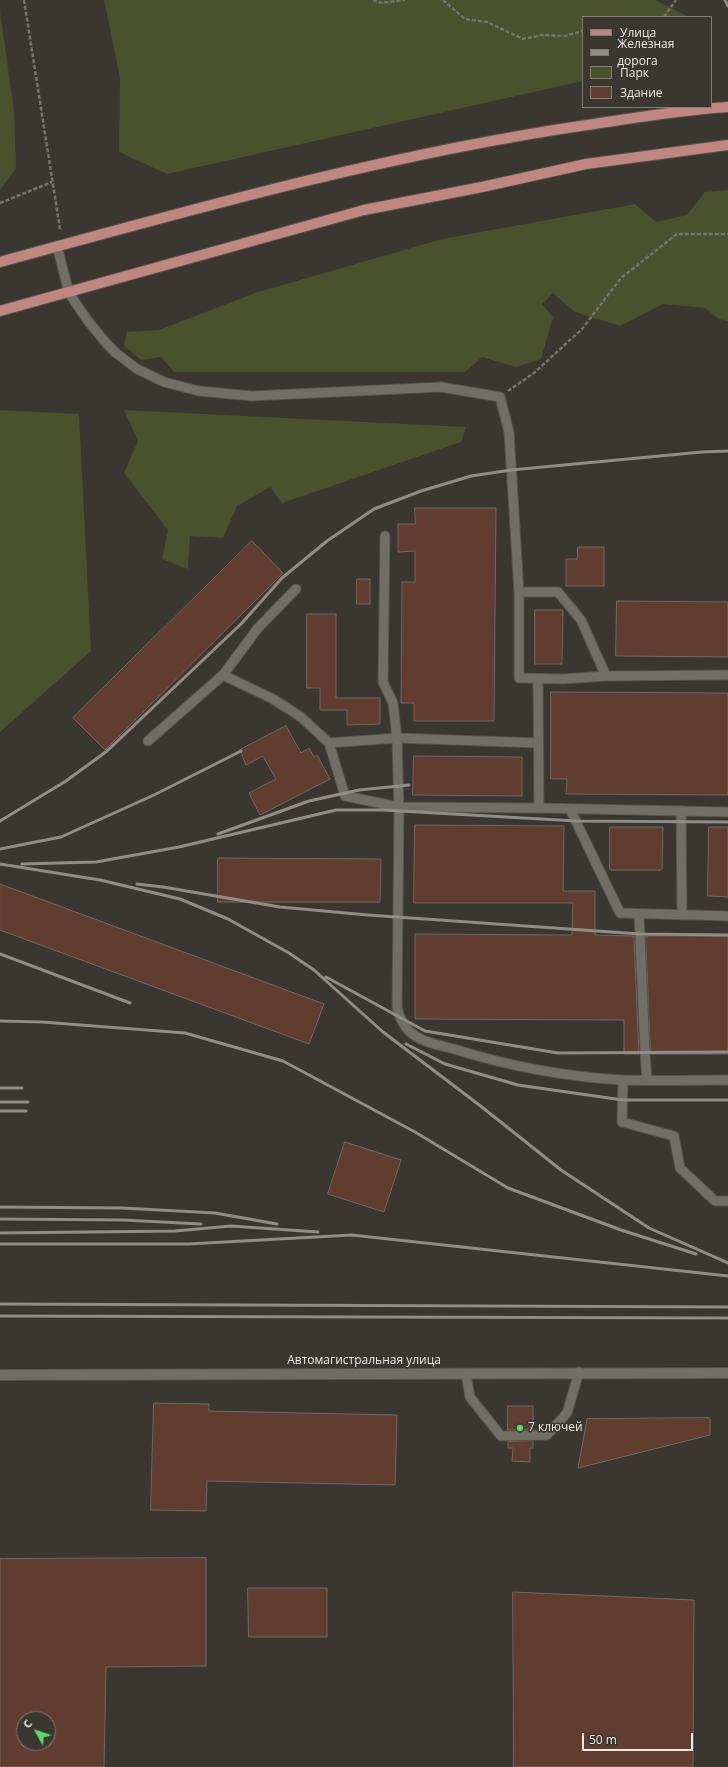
<!DOCTYPE html>
<html>
<head>
<meta charset="utf-8">
<style>
	body { margin:0 }
	#map { position:relative; width:728px; height:1767px; overflow:hidden; background:#39372f; font-family:"Open Sans",sans-serif }
	canvas { display:block }
	.legend { position:absolute; left:582px; top:16px; width:130px; height:92px; box-sizing:border-box; background:#39372f; border:1px solid #807e77; margin:0; padding:5px 7px; list-style:none; font-size:12px; color:#eae9e4 }
	.legend li { display:flex; align-items:center; gap:8px; height:20px }
	.legend b { width:20px; border:1px solid #807e77 }
	.north { position:absolute; left:16px; top:1711px; width:40px; height:40px; box-sizing:border-box; background:#39372f; border:1px solid #807e77; border-radius:50%; rotate:310deg; font-size:11px; font-weight:700; line-height:16px; text-align:center; color:#eae9e4 }
	.north::after { content:''; display:block; margin:auto; width:14px; height:18px; background:#5fd56b; clip-path:polygon(50% 0,100% 100%,50% 72%,0 100%) }
	.scale { position:absolute; left:582px; top:1733px; width:111px; height:18px; box-sizing:border-box; border:2px solid #eae9e4; border-top:0; padding-left:5px; font-size:12px; line-height:14px; white-space:nowrap; color:#eae9e4; -webkit-text-stroke:3px #39372f; paint-order:stroke }
</style>
</head>
<body>
<div id="map">
<canvas width="728" height="1767"></canvas>
<ul class="legend">
<li><b style="height:5px;background:#bf8780"></b>Улица</li>
<li><b style="height:5px;background:#8f8d87"></b>Железная дорога</li>
<li><b style="height:11px;background:#49512d"></b>Парк</li>
<li><b style="height:11px;background:#613d30"></b>Здание</li>
</ul>
<div class="north">С</div>
<div class="scale">50 m</div>
</div>
<script>
const ctx = document.querySelector('canvas').getContext('2d');
ctx.lineJoin = 'round';
function fillPath(path, color) { ctx.fillStyle = color; ctx.fill(path, 'evenodd'); }
function trace(path, color, width, dash) { ctx.strokeStyle = color; ctx.lineWidth = width; ctx.lineCap = dash ? 'butt' : 'round'; ctx.setLineDash(dash || []); ctx.stroke(path); }
function write(font, color, halo, rows, align = 'center') {
  ctx.font = font + ' "Open Sans",sans-serif'; ctx.lineWidth = 3; ctx.setLineDash([]); ctx.textBaseline = 'middle'; ctx.strokeStyle = halo; ctx.fillStyle = color; for (const [text, x, y, turn = 0] of rows) {
    ctx.save(); ctx.translate(x, y); ctx.rotate((+turn || 0) * Math.PI / 180); ctx.textAlign = isNaN(turn) ? turn : align; if (halo) ctx.strokeText(text, 0, 0); ctx.fillText(text, 0, 0); ctx.restore();
  }
}
const green = new Path2D(`
	M104,0h551l34,17h-106v64l-416,93 -48,-22 1,-74z
	M0,11l14,100 2,57 -16,22z
	M728,190v131l-9,-2 -14,-11 -42,-4 -43,22 -45,-14 -22,-19 -11,11 11,13 -12,42 -25,8 -34,-10 -17,15h-291l-13,-15 -20,3 -17,-14 3,-14 32,-2 96,-37 187,-54 193,-35 21,18 31,-7 18,-23z
	M0,410l79,4 12,237 -91,81z
	M124,410l342,17 -5,15 -179,61 -12,-16 -33,19 -14,32 -33,-2 -2,33 -26,-10 6,-29 -44,-57 14,-32z`);
const building = new Path2D(`
	M415,508h81l-2,213h-80v-18h-13l1,-121h13v-31l-17,1v-28h17z
	M252,541l31,32 -178,177 -32,-32z
	M578,547h26v39h-38v-27h11z
	M357,579h13v25h-13z
	M617,601l111,1v55l-112,-1z
	M535,610h28l-1,54h-27z
	M307,614h29v84h44v26l-33,1v-15h-27v-22h-13z
	M551,692l177,1v102l-162,-1 1,-15h-16z
	M286,726l15,27 8,-5 5,9 3,-2 13,24 -70,36 -11,-22 27,-14 -13,-23 -17,9 -6,-15z
	M414,756l108,1v39l-109,-1z
	M415,825l149,1 -1,65h32v44l39,1 5,118h-15v-34l-209,-1v-85l157,1 1,-32h-159z
	M610,827h53l-1,43h-52z
	M709,827h19v70l-20,-1z
	M218,858l163,1 -1,43h-162z
	M0,884l324,120 -15,40 -309,-114z
	M646,936h82v118h-77z
	M345,1142l56,18 -17,52 -56,-18z
	M154,1403l55,1v7l188,4 -2,70 -188,-4 -1,30 -55,-1z
	M508,1406h25v23l-25,1z
	M710,1418v17l-132,33 9,-49z
	M533,1441v7h-3v14l-18,-1 1,-13h-5v-6z
	M206,1558v108l-100,1 -2,100h-104v-208zM24,1719h24v24h-24z
	M248,1588h79v49h-78z
	M513,1592l181,8 -1,167h-179z`);
const path = new Path2D(`
	M24,0l36,229
	M373,0l8,3 24,-3
	M443,0l22,19 22,3 36,17 19,-4 23,1 18,-5
	M664,17l12,-17
	M0,203l52,-21
	M508,391l26,-18 48,-44 39,-51 56,-44h51`);
const lane = new Path2D(`
	M57,246l12,47 19,28 19,23 9,9 21,16 27,13 35,9 53,5 189,-9 59,10 9,35 10,160v86l44,1 43,-3 122,-1
	M385,536l-2,146 10,21 4,35 141,5
	M519,592h39l23,28 25,56
	M223,675l50,24 28,18 28,26 16,53 54,11 140,1 189,4
	M538,679l1,129
	M148,741l75,-66 35,-47 38,-39
	M329,743l68,-5 2,73 -2,196c2,9 5,17 12,24 11,11 30,14 45,18 54,17 113,28 170,31 35,1 69,0 104,0
	M570,809l50,104 108,3
	M681,811l1,104
	M639,914l6,138 2,28
	M623,1080l-1,42 52,14 6,32 35,33h13
	M466,1374l4,23 31,39 46,-1 20,-22 12,-41`);
const secondary = new Path2D(`
	M0,1375l728,-2`);
const primary = new Path2D(`
	M0,262c194,-53 388,-108 587,-137 47,-7 94,-15 141,-18
	M0,311l364,-101 118,-23 104,-23 142,-19`);
const rail = new Path2D(`
	M725,0l3,6
	M0,821l66,-40 41,-30 135,-128 40,-45 45,-37 47,-32 47,-18 50,-15 40,-6 191,-18 26,-1
	M218,834l91,-33 50,-11 50,-5
	M0,849l61,-12 93,-42 87,-44
	M0,864l100,16 80,19 48,20 61,34 25,17 69,62 95,72 83,66 88,58 79,35
	M22,864l74,-2 83,-15 157,-37h47l193,11 152,1
	M137,884l26,3 117,20 88,8 272,19 88,1
	M0,954l130,49
	M326,977l99,54 133,22 170,-1
	M0,1021l42,1 143,11 98,28 132,71 93,56 113,42 75,24
	M406,1044l39,20 73,21 105,15h105
	M0,1088h22
	M0,1102h28
	M0,1111h26
	M0,1207l122,1 93,5 62,11
	M0,1219l123,1 78,4
	M0,1233l175,-2 56,-5 87,6
	M0,1244h188l164,-9 376,41
	M0,1304l728,3
	M0,1316l728,2`);
const markers = [
	[520,1428,4,"#5fd56b"]
];
const streetNames = [
	["Автомагистральная улица",364,1361]
];
const poiNames = [
	["7 ключей",528,1428]
];
fillPath(green, '#49512d');
fillPath(building, '#613d30');
trace(building, '#726864', 1);
trace(lane, '#55544c', 11);
trace(secondary, '#55544c', 12);
trace(primary, '#55544c', 12);
trace(path, '#76746d', 2.5, [4, 2]);
trace(lane, '#706f66', 9);
trace(secondary, '#706f66', 10);
trace(primary, '#bf8780', 10);
trace(rail, '#8f8d87', 3);
for (const [x, y, r, color] of markers) { const dot = new Path2D(); dot.arc(x, y, r, 0, 2 * Math.PI); ctx.fillStyle = color; ctx.fill(dot); trace(dot, '#39372f', 1.5); }
write('12px', '#eae9e4', '#39372f', streetNames);
write('12px', '#eae9e4', '#39372f', poiNames, 'left');
</script>
</body>
</html>
